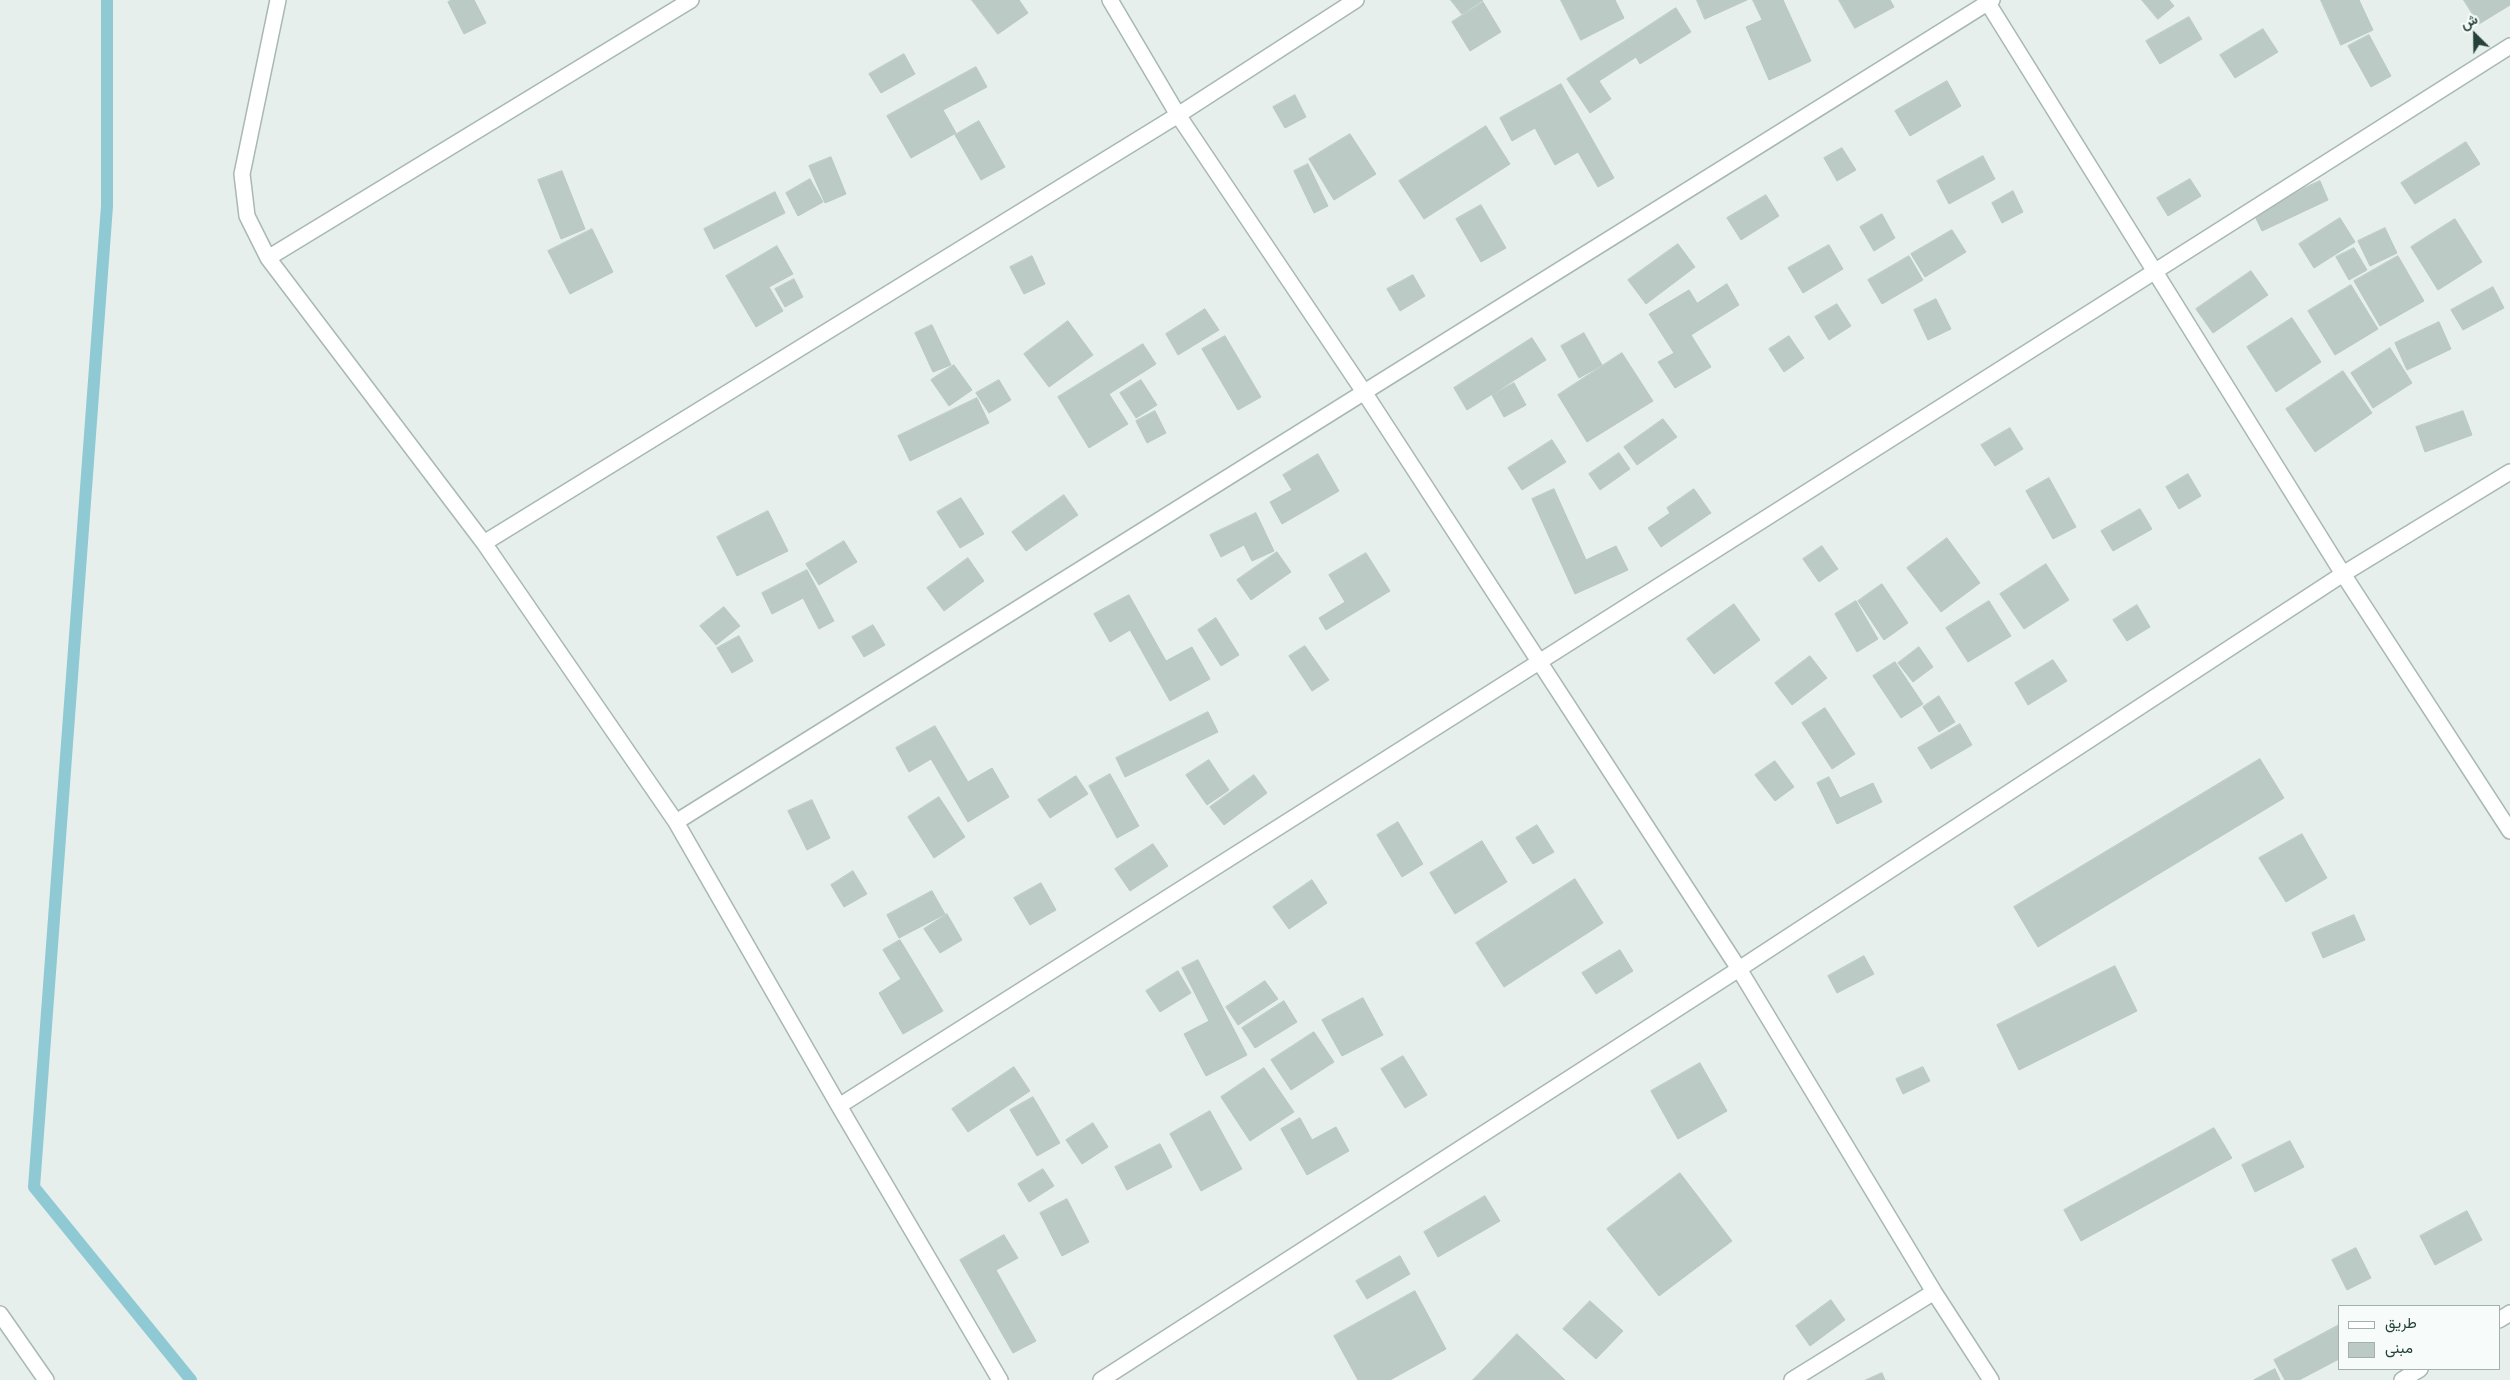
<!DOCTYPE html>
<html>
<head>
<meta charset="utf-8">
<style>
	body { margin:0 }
	#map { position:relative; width:2510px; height:1380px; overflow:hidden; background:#e6efeb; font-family:Commissioner,Vazirmatn,sans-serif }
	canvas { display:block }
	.legend { position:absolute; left:2338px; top:1305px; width:162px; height:65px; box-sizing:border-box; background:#f7fbf9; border:1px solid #a3b1ad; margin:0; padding:6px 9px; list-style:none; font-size:15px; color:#24423a }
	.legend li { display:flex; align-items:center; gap:10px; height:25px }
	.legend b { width:25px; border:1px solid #a3b1ad }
	.north { position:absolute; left:2450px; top:10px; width:50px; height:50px; -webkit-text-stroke:4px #f7fbf9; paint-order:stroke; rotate:337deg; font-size:14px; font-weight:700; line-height:20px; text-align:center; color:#24423a }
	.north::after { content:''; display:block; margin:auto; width:18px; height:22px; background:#24423a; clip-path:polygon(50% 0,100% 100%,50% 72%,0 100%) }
</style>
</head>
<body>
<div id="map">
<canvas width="2510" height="1380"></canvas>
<ul class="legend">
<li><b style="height:6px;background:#fff"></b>طريق</li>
<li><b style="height:14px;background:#bbcac4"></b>مبنى</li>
</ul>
<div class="north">ش</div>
</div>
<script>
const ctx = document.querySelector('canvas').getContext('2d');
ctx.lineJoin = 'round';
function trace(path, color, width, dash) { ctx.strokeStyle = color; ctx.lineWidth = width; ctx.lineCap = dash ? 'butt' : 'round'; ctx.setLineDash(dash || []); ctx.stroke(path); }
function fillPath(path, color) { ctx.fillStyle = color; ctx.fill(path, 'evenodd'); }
const stream = new Path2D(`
	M107,0v206l-73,981 157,193`);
const building = new Path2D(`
	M452,0h22l12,23 -22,11 -16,-32z
	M972,0h47l9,13 -30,21z
	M1451,0h32l-21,14z
	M1561,0h54l9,18 -43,22z
	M1697,0h50l-42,19z
	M1753,0h30l28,61 -42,19 -23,-53 16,-7z
	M1839,0h51l4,7 -39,21z
	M2142,0h27l5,6 -16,13z
	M2321,0h38l14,30 -32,15z
	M2464,0h46v5l-31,19z
	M1483,2l18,30 -31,19 -18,-29z
	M1676,8l15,24 -51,32 -4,-7 -37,24 12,18 -21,14 -23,-34z
	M2189,17l13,22 -42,25 -14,-23z
	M2263,29l15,23 -43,26 -15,-23z
	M2369,35l22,41 -20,11 -23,-41z
	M904,54l11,20 -34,19 -12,-19z
	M976,67l11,20 -44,23 13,23 -45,25 -24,-42z
	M1947,81l14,25 -51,30 -15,-25z
	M1561,84l53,94 -16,9 -20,-35 -23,13 -20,-37 -23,13 -12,-23z
	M1295,95l11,22 -21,11 -12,-21z
	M979,121l26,46 -24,13 -26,-45z
	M1486,126l24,38 -86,55 -25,-38z
	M1350,134l26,40 -42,26 -25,-41z
	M2466,142l14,22 -65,40 -14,-21z
	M1842,148l14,22 -19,11 -13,-23z
	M1983,156l12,23 -46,25 -12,-23z
	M831,157l15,37 -21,9 -16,-37z
	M1308,164l20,42 -14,7 -20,-42z
	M562,171l23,58 -24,10 -23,-59z
	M810,179l13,23 -25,14 -12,-23z
	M2190,179l11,17 -33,20 -11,-18z
	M2320,181l8,19 -66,31 -9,-19z
	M2013,191l10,21 -21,11 -10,-20z
	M775,192l10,21 -71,36 -10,-20z
	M1766,195l13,21 -38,24 -14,-22z
	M1481,205l25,43 -25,14 -25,-43z
	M1882,214l13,24 -21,13 -14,-24z
	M2340,218l15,24 -41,26 -15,-24z
	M2455,219l27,43 -44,28 -27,-43z
	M2385,228l12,25 -27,13 -12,-25z
	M592,229l21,43 -43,22 -22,-43z
	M1952,230l14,22 -41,25 -14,-23z
	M1678,244l17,23 -49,37 -18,-24z
	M1829,245l14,24 -40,24 -15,-25z
	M777,246l16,28 -24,13 14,24 -27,16 -30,-51z
	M2354,248l13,22 -18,10 -13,-23z
	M1032,256l13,28 -21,10 -14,-27z
	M1909,256l14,24 -41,24 -14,-24z
	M2398,256l26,45 -44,25 -26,-45z
	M2251,271l17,24 -55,38 -17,-24z
	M1413,275l12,21 -25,15 -13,-22z
	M794,279l9,18 -18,10 -10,-18z
	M1727,284l12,21 -48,30 20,32 -36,21 -17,-26 16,-9 -25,-39 40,-24 8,13z
	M2351,285l27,44 -43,26 -27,-44z
	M2493,287l11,21 -41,22 -12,-20z
	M1936,299l15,30 -23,11 -14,-30z
	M1837,304l14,22 -22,14 -14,-23z
	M1205,309l14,21 -41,25 -12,-21z
	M2292,318l29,44 -45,30 -29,-45z
	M1068,321l25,34 -44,32 -25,-33z
	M2439,322l12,27 -44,21 -12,-27z
	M932,325l19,40 -18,7 -18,-39z
	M1584,333l18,32 -23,13 -18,-32z
	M1225,336l36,61 -23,13 -36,-61z
	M1789,336l15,22 -20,14 -15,-23z
	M1532,338l14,22 -79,50 -13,-22z
	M1143,344l13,20 -47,30 19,30 -39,24 -31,-51z
	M2390,348l22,35 -39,25 -22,-35z
	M1622,353l31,48 -66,41 -29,-47z
	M954,365l18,25 -23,16 -18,-26z
	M2343,371l29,42 -57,39 -29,-43z
	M999,380l12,20 -22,13 -13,-20z
	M1141,380l16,25 -21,13 -16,-25z
	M1514,383l12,22 -22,12 -12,-22z
	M977,398l12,25 -79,38 -12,-25z
	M1155,411l11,22 -19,10 -11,-22z
	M2463,411l9,24 -47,17 -9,-25z
	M1663,419l14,18 -40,28 -13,-18z
	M2010,428l13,21 -28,17 -14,-21z
	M1552,440l14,22 -44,28 -14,-22z
	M1619,453l11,16 -30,21 -11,-16z
	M1318,454l21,37 -57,33 -12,-22 22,-12 -9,-15z
	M2188,474l13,22 -22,13 -13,-22z
	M2049,478l27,49 -23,12 -27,-48z
	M1554,489l32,71 30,-14 12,24 -53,24 -43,-95z
	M1694,489l17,24 -50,34 -13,-19 22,-15 -3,-5z
	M1064,495l14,20 -52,36 -14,-19z
	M961,498l23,36 -24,14 -23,-36z
	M2140,509l12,20 -39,22 -12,-20z
	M768,511l20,40 -51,25 -20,-39z
	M1256,513l18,38 -22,10 -8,-16 -23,12 -11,-22z
	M1947,538l33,45 -39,29 -34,-44z
	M844,541l13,21 -38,23 -13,-21z
	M1822,546l16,23 -19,13 -16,-23z
	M1277,552l14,20 -40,28 -14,-20z
	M1366,553l24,38 -64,39 -7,-12 26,-16 -16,-27z
	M968,558l16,23 -40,30 -17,-23z
	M2046,564l23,36 -45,29 -24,-35z
	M807,570l27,51 -15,8 -16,-31 -31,16 -10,-21z
	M1882,584l26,39 -24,17 -26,-39z
	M1129,595l37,66 26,-14 18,32 -40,22 -40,-71 -20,12 -16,-28z
	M1856,601l22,38 -21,13 -22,-38z
	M1989,601l22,35 -43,26 -22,-34z
	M1734,604l26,36 -46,34 -27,-35z
	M2137,605l13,22 -23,14 -14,-21z
	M724,607l16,19 -24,19 -16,-19z
	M1216,618l23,37 -18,11 -23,-36z
	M873,625l12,20 -21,12 -12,-20z
	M739,636l14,25 -21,12 -15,-25z
	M1305,646l24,34 -17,11 -23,-35z
	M1919,647l14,20 -20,15 -15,-19z
	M1810,656l17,22 -35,27 -17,-22z
	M2053,660l14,21 -39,24 -13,-22z
	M1895,662l28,42 -22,14 -28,-42z
	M1939,696l16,26 -16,10 -16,-25z
	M1825,708l30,46 -23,15 -30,-46z
	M1208,712l10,20 -93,45 -9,-19z
	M1960,724l12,21 -41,24 -13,-21z
	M935,726l33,56 24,-14 17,29 -41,25 -37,-63 -22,13 -13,-24z
	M2260,759l24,39 -246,149 -24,-40z
	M1209,760l20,30 -22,15 -21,-30z
	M1775,761l19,26 -19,14 -20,-26z
	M1110,774l29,52 -22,12 -28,-52z
	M1254,775l13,18 -43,32 -14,-18z
	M1076,776l12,18 -38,24 -12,-18z
	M1829,777l11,21 33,-15 9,19 -45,22 -20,-41z
	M939,797l26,40 -31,21 -26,-41z
	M812,800l18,38 -23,12 -19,-39z
	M1398,822l25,42 -21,13 -25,-42z
	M1537,825l17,27 -21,12 -17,-26z
	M2302,834l25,44 -41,24 -27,-44z
	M1482,841l25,41 -52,32 -25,-41z
	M1153,844l15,22 -38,25 -15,-22z
	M853,871l14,23 -23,13 -13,-22z
	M1575,879l28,44 -99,64 -28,-44z
	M1312,880l15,23 -38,26 -16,-22z
	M1041,883l15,27 -26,15 -16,-27z
	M932,891l13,23 -46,24 -12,-23z
	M947,914l15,26 -22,13 -16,-24z
	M2354,915l11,25 -42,18 -11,-25z
	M900,940l43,71 -40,23 -24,-41 22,-14 -18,-29z
	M1620,950l13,21 -37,23 -14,-21z
	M1864,956l10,18 -37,19 -9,-17z
	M1198,960l49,95 -41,21 -22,-42 25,-13 -27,-53z
	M2115,966l22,45 -118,59 -22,-45z
	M1178,971l13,22 -31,19 -14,-21z
	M1265,981l13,18 -40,26 -12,-18z
	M1363,998l20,37 -41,21 -20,-36z
	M1284,1001l13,21 -42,26 -13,-20z
	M1314,1032l20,30 -43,28 -20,-30z
	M1403,1056l24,39 -22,13 -24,-39z
	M1700,1063l27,48 -49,28 -27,-48z
	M1014,1067l16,24 -62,41 -16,-23z
	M1923,1067l7,14 -27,13 -7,-15z
	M1264,1068l30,44 -44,29 -29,-44z
	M1033,1097l27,46 -23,13 -27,-46z
	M1210,1111l32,58 -41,22 -31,-57z
	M1300,1118l12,22 24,-13 13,24 -42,24 -26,-46z
	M1093,1123l15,24 -26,17 -16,-24z
	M2214,1128l18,30 -151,83 -17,-31z
	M2290,1141l14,26 -49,25 -13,-27z
	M1160,1144l12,23 -45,23 -12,-23z
	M1043,1169l11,17 -25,16 -11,-18z
	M1680,1173l52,68 -73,55 -52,-67z
	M1485,1196l15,25 -62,36 -14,-25z
	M1067,1199l22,43 -27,14 -22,-43z
	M2467,1211l15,29 -47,25 -15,-29z
	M1004,1235l14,23 -22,12 40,71 -23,12 -53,-93z
	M2356,1248l15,30 -24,12 -15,-30z
	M1400,1256l10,18 -43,25 -11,-18z
	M1415,1291l31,58 -56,31h-32l-24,-44z
	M1831,1300l14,20 -35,26 -14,-20z
	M1590,1301l33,30 -27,28 -33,-30z
	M2339,1325v34l-40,21h-14l-11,-20z
	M1517,1334l48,46h-92z
	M2275,1369l5,11h-26z
	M1882,1373l3,7h-19z`);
const minor = new Path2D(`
	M278,0l-36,174 5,42 21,42 216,285 192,279 163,284 161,274
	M1110,0l68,115 186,277 375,577 195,323 57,88
	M1986,0l357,574 167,257
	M268,258l423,-258
	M484,543l694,-428 178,-115
	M676,822l1316,-822
	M839,1106l1671,-1060
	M0,1314l46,66
	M2499,1320l11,-7
	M1101,1380l638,-411 604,-395 167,-102
	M1792,1380l142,-88
	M2402,1380l18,-11`);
trace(stream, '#8ec9d4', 12);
fillPath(building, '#bbcac4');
trace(building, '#b8c9c2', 1);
trace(minor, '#a8b8b2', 18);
trace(minor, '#fff', 15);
</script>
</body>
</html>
